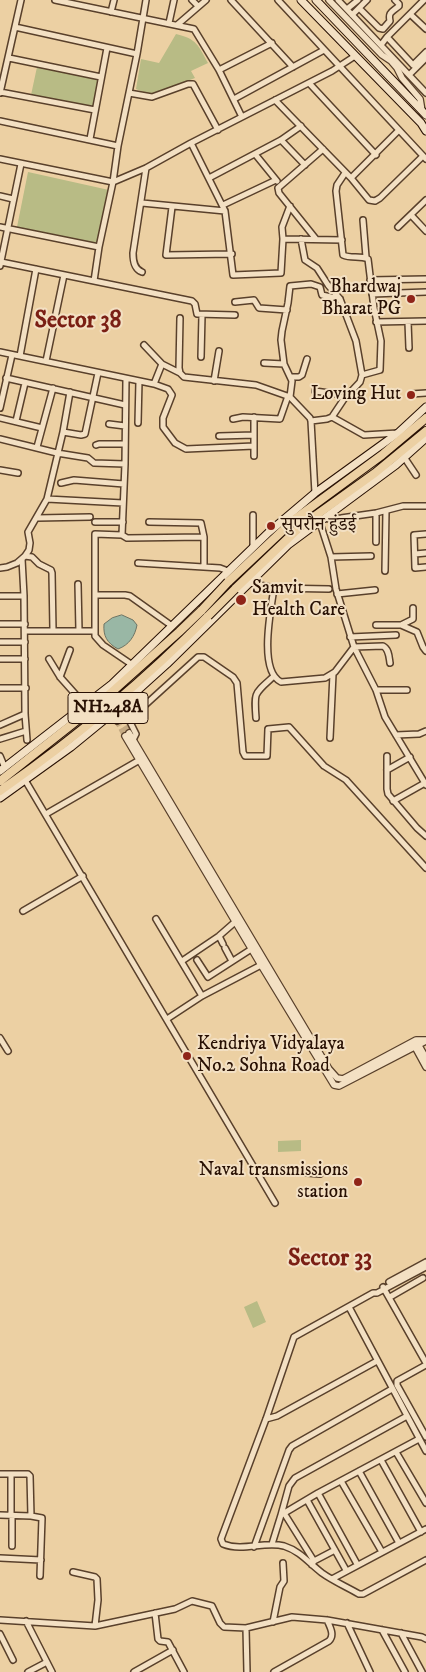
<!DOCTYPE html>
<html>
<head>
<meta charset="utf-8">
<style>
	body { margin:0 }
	canvas { display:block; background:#ecd0a3 }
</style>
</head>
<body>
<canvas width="426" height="1672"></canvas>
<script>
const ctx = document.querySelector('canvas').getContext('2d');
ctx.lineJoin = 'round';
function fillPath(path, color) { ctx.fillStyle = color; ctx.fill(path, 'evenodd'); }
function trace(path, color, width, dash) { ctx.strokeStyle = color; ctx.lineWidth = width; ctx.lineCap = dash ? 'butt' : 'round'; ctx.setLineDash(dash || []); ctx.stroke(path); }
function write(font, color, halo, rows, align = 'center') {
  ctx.font = font + ' "IM FELL DW Pica","Noto Serif Devanagari",serif'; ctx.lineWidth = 4; ctx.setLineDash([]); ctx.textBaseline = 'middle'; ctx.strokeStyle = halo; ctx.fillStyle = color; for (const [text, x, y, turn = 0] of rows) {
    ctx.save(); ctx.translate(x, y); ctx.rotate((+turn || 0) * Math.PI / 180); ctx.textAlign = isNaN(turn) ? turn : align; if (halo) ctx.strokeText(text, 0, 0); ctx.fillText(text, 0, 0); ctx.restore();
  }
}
const green = new Path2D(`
	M176,34c21,5 22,11 32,29l-17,8 4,7 -44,17 -15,-6 5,-30 18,4z
	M37,67l62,13 -5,28 -63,-13z
	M28,172l81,18 -12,55 -80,-18z
	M301,1140v11l-23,1v-11z
	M257,1301l9,21 -13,6 -9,-21z`);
const water = new Path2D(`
	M122,615l11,5 4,5c-2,11 -8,20 -19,24 -11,-6 -15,-13 -14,-25l8,-6z`);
const tertiaryTunnel = new Path2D(`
	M120,719l9,14
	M117,721l8,15`);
const minor = new Path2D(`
	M55,0l139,29 25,41 23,47
	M192,0l6,6
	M231,0l62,67
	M278,0l148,159
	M338,0l88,93
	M359,8l20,20 4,1 7,-8c-2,-9 2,-9 9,-15v-2l-4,-4
	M347,9l11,-9
	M111,12l3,-12
	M410,14l16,15
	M352,15l15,-15
	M169,23l5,-23
	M177,25l29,-25
	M15,27l122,27
	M387,37l37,-37
	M381,45l6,-8 26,28 13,-13
	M9,58l92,19
	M219,70l53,-27
	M409,75l17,-17
	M309,83l67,72
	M0,92l95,18
	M0,93l21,-93
	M129,93l23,4 36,-13h5l25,46
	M234,99l90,-49
	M275,100l76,78 18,22 6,1 5,-3 43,-42
	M0,121l118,25
	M90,139l17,-91
	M281,140l24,25
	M191,143l34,68 8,64 48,-2 2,-34 -1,-12 8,-21
	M255,154l22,27
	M0,159l113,23 33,-14 45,-25 141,-72 23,-15
	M345,173l-8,12 -1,6 7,64c8,4 17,0 25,4l6,49 7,33 -1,29 -18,5
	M209,178l72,-38 20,-14
	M351,178l47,-47
	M0,196l13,3
	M142,203l83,8
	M223,205l53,-25
	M172,207l-6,48 66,-1
	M411,215l15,16
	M363,220l3,37
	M0,227l99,20
	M398,227l28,-27
	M283,239l59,1
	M301,239l4,21 12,8 11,17 12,14 16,42 6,34 -2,7 -16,17 -12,18 -5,2 -16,2
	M316,239l-37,-46 -1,-5 45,-39
	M1,262l191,39 3,3 2,10 38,1
	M0,266l21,-102
	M142,272c-8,-3 -9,-11 -9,-19l13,-85
	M370,280l56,-1
	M94,281l5,-34 14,-65 5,-36 19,-92 9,-54
	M372,294l54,-2
	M235,302l19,-2 5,8 28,2
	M180,318l-1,50 1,5 4,4 72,8 34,12 20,21 1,3 4,72
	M376,322l50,-1
	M408,322l1,26
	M144,345l18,19 18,9
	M0,352l154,32 14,5 4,6 -9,23v9l12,16 11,6 68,-3
	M20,356l16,-87
	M201,357l1,-42
	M46,361l18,-86
	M264,363l20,1
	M291,377h8l3,-2 5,-16
	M6,378l119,27
	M214,381l5,-30
	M154,384l8,-20
	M315,391l21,3 8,5
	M411,394l15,-1
	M290,397l2,-16 -8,-17 -3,-24 1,-9 6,-28 2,-17 21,-2 9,3 2,8 18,4
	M0,408l12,-53
	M332,417l32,18 34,-2
	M0,418l42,10
	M233,419l10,-2 37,2 8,-23
	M16,421l9,-38
	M138,423l1,-42
	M109,424l16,2
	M63,432l18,3 4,-1 13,-61
	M219,436l35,-1
	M0,439l57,14 31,5 6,5 31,1
	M96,445l3,-1h26
	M37,447l16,-59
	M254,456v-39
	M404,457l12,18
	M0,470l18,3
	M61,483l13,-3 50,4
	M47,499l76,4
	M426,506h-23l-27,7 -35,5 -20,1v7l10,31 5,32 18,58 22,43 9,27 41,68
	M376,513v29
	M253,515v31
	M37,518l53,-1
	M95,522h28
	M149,522l52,1 3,14v30
	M426,534l-12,1 1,33 11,-1
	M122,535l3,-71 1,-85
	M415,554l11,-1
	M25,556l7,1 7,7 12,6 1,3 1,57
	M331,557l40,-1
	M22,559l2,37 1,118 2,26
	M138,563l82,5 8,3
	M0,568l7,-1 10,-4 8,-7 4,-6 1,-7 -2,-11 19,-33 16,-67 7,-40
	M385,571l1,-60
	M250,583l24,5 55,1
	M78,584l1,47
	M274,588c-3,21 -16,83 7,94l44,-4 10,-6 19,-25 29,-1c6,3 6,11 7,17
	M337,594l38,-4
	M95,595h30l5,1 42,30
	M0,596h24
	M0,624h25
	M376,625h25l16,7 6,15 3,4
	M401,625l12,-6v-11
	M25,631h70
	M350,637l46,-2
	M0,642h25
	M0,659h25
	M49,659l11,18 25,28
	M131,664l-28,-19 -8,-9v-102l27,1 5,3 77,-1
	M60,677l10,-27
	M0,688h26
	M376,690h31
	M256,718c-2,-26 -2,-24 17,-41
	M0,725l25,-11
	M396,735l23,-1 7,-3
	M330,738l3,-64
	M0,739l26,-8
	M133,740l3,-6 -6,-12 3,-6 65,-59h6l29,20 4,6 6,69 2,4h22l1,-27 21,-2 35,39 22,14 80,88
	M0,756l5,12
	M387,756v33l1,5 29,34 9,8
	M387,770l23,-13
	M25,780l250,423
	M393,801l32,-18
	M46,814l97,-56
	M23,911l60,-35
	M156,919l46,77
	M219,936l4,8
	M225,948l7,13
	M197,960l11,17 45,-29
	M182,961l37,-25 16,-14
	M167,1019l35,-23 61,-32
	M0,1038l8,13
	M255,1169l65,5
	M426,1267l-49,26h-4l-79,44 -28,82 -45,120 2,5c20,8 41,-3 61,2 16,5 25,17 38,27 11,8 25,14 37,21h4l63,-34
	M389,1282l37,-20
	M383,1287l43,76
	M390,1297l33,-19
	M349,1307l77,144
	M426,1365l-29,16v4l29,52
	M266,1419l11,-3 100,-55
	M396,1452l30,51
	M381,1460l40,72
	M359,1471l40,72
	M0,1474h28l2,2 1,40
	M341,1481l41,71
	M318,1493l39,71
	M307,1500l39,70
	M284,1513l30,48 -2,4
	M0,1515l31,1 11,2 -2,58
	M281,1515l8,-29 6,-8 112,-62
	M11,1516v-41
	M272,1544l9,-29 37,-22 101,-54
	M12,1546v-30
	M254,1547l35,-97 3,-4 100,-57
	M0,1558l41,2
	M314,1561l21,-11
	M73,1572l22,5 2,2 1,21 -3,26
	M332,1579l94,-50
	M155,1613l3,26 2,2 8,1 16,30
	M0,1620l95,6 80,-17 17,-8 20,5 8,17 4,4 22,1 46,-11 35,3 95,17 4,2
	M26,1621l26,51
	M273,1622l7,-35 4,-6 -1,-18
	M347,1623l23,49
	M246,1628l1,44
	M382,1630l23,42
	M401,1633l21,39
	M0,1634l13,26
	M28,1672l19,-10
	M134,1672l39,-22
	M274,1672l55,-31c6,-6 1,-14 -2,-21`);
const tertiary = new Path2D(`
	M329,0l53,55 9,6 6,7 5,10 18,21 2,12
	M115,711l5,8
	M112,713l5,8
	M129,733l200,336 8,9 6,1 73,-39h10
	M125,736l136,229 73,120 5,1 87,-45
	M418,1044l8,14
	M414,1045l12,22`);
const secondary = new Path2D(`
	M301,0l120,123 5,8
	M316,0l110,115
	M0,771l112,-87 157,-152 46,-39 83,-60 28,-26
	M0,798l71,-51 44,-36 52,-47 121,-119 108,-80 30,-27`);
const trunk = new Path2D(`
	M228,582l67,-63 87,-64 44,-37
	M235,589l66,-63 74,-53 51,-42
	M0,781l104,-82 75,-67 23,-22
	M0,791c74,-52 145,-111 208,-175`);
const trunkBridge = new Path2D(`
	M202,610l26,-28
	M208,616l27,-27`);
const markers = [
	[411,299,5,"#8f2418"],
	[411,395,5,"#8f2418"],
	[271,526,5,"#8f2418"],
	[241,600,6,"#8f2418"],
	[187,1056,5,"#8f2418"],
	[358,1182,5,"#8f2418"]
];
const shields = [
	[108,708,80]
];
const shieldNames = [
	["NH248A",108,708]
];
const poiNames = [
	["Bhardwaj",401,288],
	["Bharat PG",401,310],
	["Loving Hut",401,395],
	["सुपरौन हुंडई",281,526,"left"],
	["Samvit",252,589,"left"],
	["Health Care",252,611,"left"],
	["Kendriya Vidyalaya",197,1045,"left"],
	["No.2 Sohna Road",197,1067,"left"],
	["Naval transmissions",348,1171],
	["station",348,1193]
];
const districtNames = [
	["Sector 38",78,322],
	["Sector 33",330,1260]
];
fillPath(green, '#b8bb85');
fillPath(water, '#99b7a5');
trace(water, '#6c7464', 1);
trace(tertiaryTunnel, '#c5aa83', 5.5, [5.5, 3]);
trace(minor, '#59402b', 8);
trace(tertiary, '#59402b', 8);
trace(secondary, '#281003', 9);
trace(trunk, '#281003', 10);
trace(minor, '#f3e0c3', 5);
trace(tertiary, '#f3e0c3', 5.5);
trace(secondary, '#f3e0c3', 7);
trace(trunk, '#ecd0a3', 8);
trace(trunkBridge, '#281003', 10, []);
trace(trunkBridge, '#ecd0a3', 8);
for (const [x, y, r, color] of markers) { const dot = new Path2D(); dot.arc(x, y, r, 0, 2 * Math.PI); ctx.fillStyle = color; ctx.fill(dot); trace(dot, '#f3e0c3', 2); }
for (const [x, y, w] of shields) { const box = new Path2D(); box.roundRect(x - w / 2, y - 15.5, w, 31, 4); ctx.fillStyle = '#f3e0c3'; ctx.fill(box); trace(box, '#281003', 1); }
write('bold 18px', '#281003', null, shieldNames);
write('19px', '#281003', '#f3e0c3', poiNames, 'right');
write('bold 24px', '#7a1f14', '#f3e0c3', districtNames);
</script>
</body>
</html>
